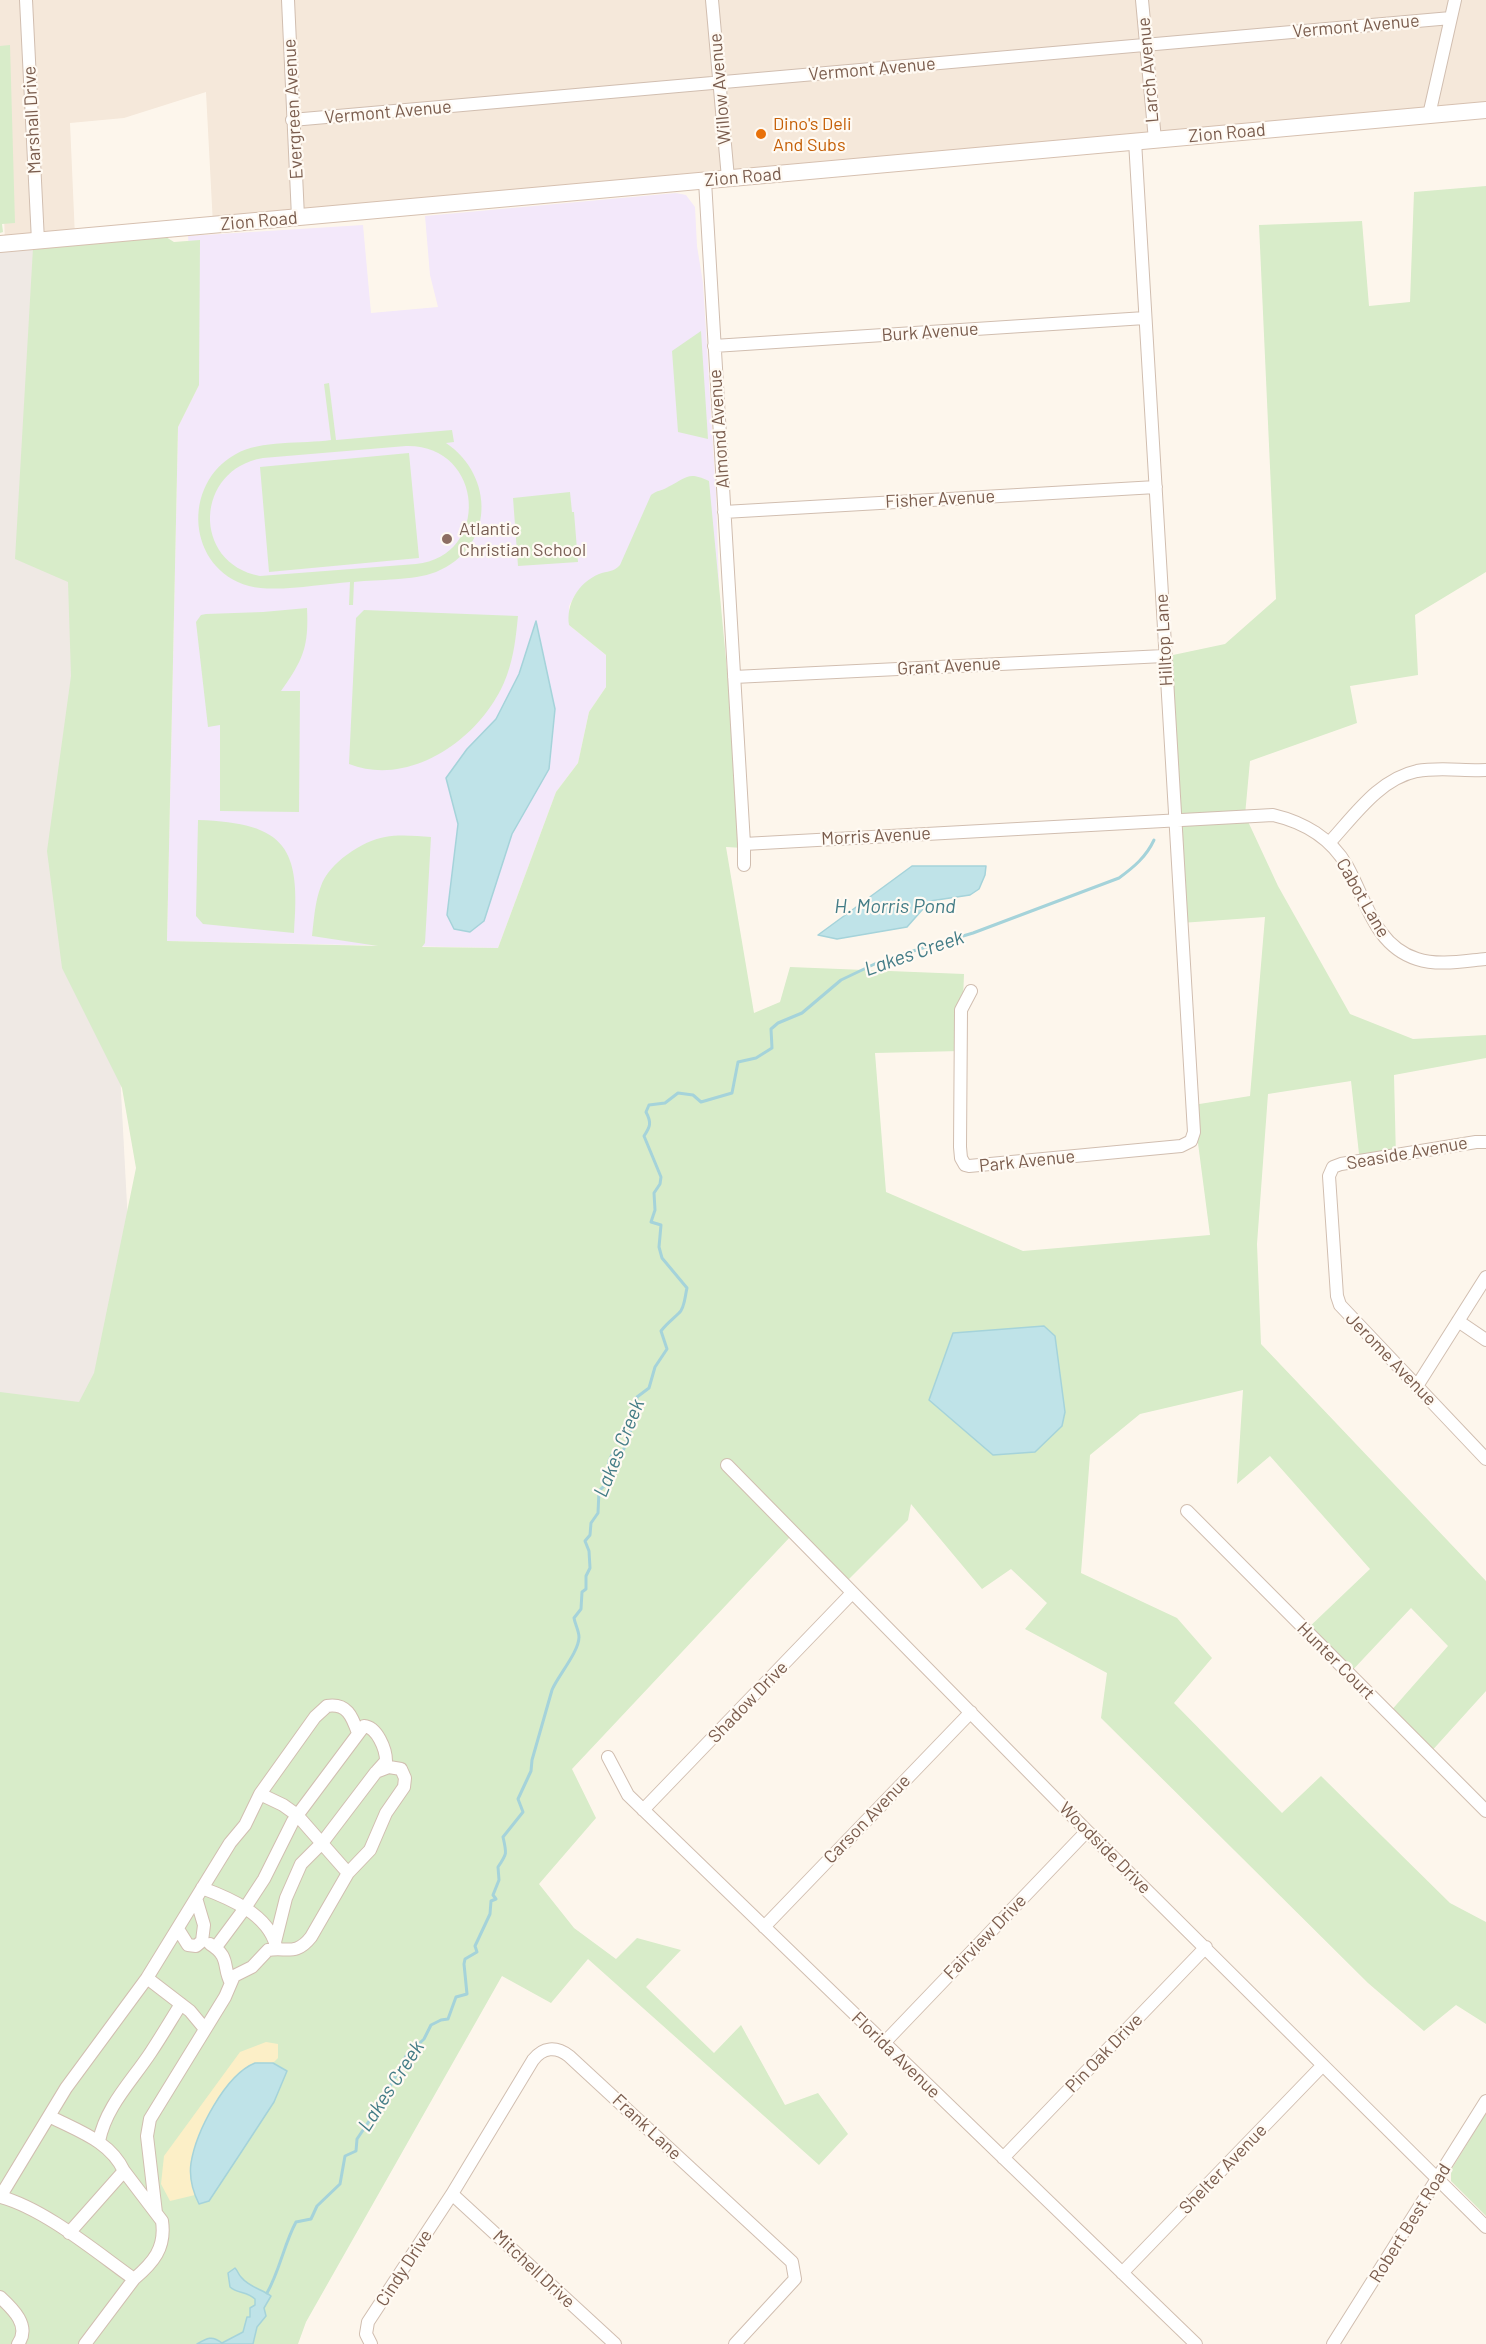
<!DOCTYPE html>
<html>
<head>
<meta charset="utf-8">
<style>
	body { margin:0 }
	canvas { display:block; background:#fdf6ec }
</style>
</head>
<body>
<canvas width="1486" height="2344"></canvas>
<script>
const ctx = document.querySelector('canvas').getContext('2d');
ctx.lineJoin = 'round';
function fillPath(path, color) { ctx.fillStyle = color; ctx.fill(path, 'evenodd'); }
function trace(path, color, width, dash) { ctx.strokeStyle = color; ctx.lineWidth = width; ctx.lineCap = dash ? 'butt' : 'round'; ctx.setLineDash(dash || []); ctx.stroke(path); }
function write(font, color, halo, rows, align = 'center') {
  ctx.font = font + ' Barlow,sans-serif'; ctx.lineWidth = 4.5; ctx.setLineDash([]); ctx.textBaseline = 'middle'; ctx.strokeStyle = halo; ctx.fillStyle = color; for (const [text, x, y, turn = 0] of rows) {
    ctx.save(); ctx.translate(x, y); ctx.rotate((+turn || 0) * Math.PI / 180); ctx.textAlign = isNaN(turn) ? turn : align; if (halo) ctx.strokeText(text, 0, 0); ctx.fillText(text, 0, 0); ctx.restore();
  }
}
const residential = new Path2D(`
	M0,0h1486v110l-1273,115 -7,-133 -82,26 -54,5 5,114 -70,6 -5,-134z`);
const industrial = new Path2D(`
	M76,244l84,1582 -160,8v-1584z`);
const education = new Path2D(`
	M676,193l10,2 9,12 2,39 6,37 13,212 3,89 -135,2 -9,9 -6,11v19l37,30v32l-17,25 -11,51 -22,29 -58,156 -331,-7 11,-514 21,-42 -11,-149 175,-11 8,88 67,-6 -8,-32 -5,-59z`);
const green = new Path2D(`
	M10,45l5,178 -13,1 1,8 -3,1v-187z
	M1486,186v386l-71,43 3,60 -68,11 7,37 -107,38 -5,54 33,71 72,128 63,25 73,-4v23l-92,17 2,84 -36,4 -9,-82 -83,13 -11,150 4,100 225,237v110l-57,63 -40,-41 59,-67 -37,-38 -63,67 -43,-44 65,-62 -100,-113 -33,28 6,-94 -103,24 -50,41 -9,118 96,45 35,40 -38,45 108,110 39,-37 129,127 36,19v102l-30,-19 -32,26 -56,-48 -267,-265 6,-45 -82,-44 22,-26 -36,-34 -29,20 -71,-85 -3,16 -66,66 -51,-50 -219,233 24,49 -57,66 35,44 42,31 21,-21 44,12 -35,37 68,66 27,-28 44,80 33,-12 30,41 -29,31 -231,-206 -37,44 -49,-27 -196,346 -8,22h-298v-952l79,10 15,-29 42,-205 -14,-80 -60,-120 -15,-117 24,-175 -3,-94 -53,-23 18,-311 133,-11 8,5 26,-2 -1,145 -21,42 -11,514 211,5 -66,-10c2,-17 3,-35 9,-50 8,-23 41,-45 64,-49 15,-3 31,-1 46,0l-6,106 -3,4 76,1 58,-156 22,-29 11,-51 17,-25v-32l-37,-30c-3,-21 9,-42 30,-51 8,-3 15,-2 21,-9l31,-70c6,-5 11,-4 17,-8 19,-9 19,-16 41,-6l35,367 -18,-1 28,166 26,-11 10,-35 174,7 -3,77 -86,2 11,139 137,59 187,-16 -17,-130 57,-9 15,-179 -84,6 -12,-209 4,-59 52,-11 51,-45 -17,-374 103,-4 7,85 41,-4 4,-110z
	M701,331l7,108 -30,-7 -6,-81z
	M329,383l7,57 116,-10 2,12 -8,1c49,33 49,105 -10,129 -24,9 -56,7 -82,10l-1,23h-4l1,-23c-29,2 -75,11 -101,4 -62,-17 -68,-102 -13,-132 24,-14 67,-10 95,-14l-7,-56zM406,446c78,-2 86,110 10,118l-156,12c-69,-13 -65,-107 3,-118z
	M409,453l10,105 -150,14 -9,-105z
	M570,492l2,20h2l4,50 -60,4 -5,-68z
	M307,608c2,39 -4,52 -26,83h19l-1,121 -79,-1v-86l-12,2 -12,-105 5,-7 5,-1 57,-2z
	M364,610l154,6c-2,20 -4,40 -11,59 -21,59 -94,114 -158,89l7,-146z
	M198,820c89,3 103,28 96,113l-91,-9 -7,-8z
	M1486,2113v103l-35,-35v-11z`);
const sand = new Path2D(`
	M266,2042l12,2v14l-5,5c-5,0 -14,-1 -18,0 -28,9 -59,73 -64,100 -2,11 2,22 4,32l-25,6 -9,-17 3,-28 76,-104z`);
const water = new Path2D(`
	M536,621l19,88 -6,60 -37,65 -28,87 -14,11 -16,-3 -7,-14 11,-91 -12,-46 21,-29 29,-30 23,-45z
	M912,866h74l-1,9 -6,14 -9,6 -40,6 -23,26 -70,12 -19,-4z
	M1044,1326l11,10 10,76 -3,14 -27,26 -42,3 -64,-55 24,-67z
	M255,2063h18l14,8 -13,31 -34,52 -31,47 -10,3c-6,-12 -10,-27 -8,-41 5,-31 34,-88 64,-100z
	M235,2268c3,3 3,6 6,9 8,10 20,12 30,19l-7,12 2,8 -9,11 -4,17h-56c10,-6 15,-9 25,-1l21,-11 4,-15h3v-9l5,-3v-6c-8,-8 -17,-5 -25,-12l-2,-14z`);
const stream = new Path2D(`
	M267,2293c13,-23 17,-49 29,-71l15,-3 6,-13 23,-22 5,-28 11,-5 1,-12 25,-37 24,-46 18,-17 7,-14 10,-5 7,-1 8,-22 11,-3 -3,-30 1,-5 12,-7 -2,-6 15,-32 1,-13 5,-2 -3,-4 6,-15 -1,-13c9,-13 9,-13 5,-30l20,-25 -5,-13 13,-28 1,-11 20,-70c5,-13 27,-38 27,-53 0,-6 -4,-13 -5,-19l7,-9 1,-17 4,-3v-13l4,-8 -1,-17 -4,-10 5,-6 1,-12 7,-10 1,-22 7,-7 3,-23 3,-6 11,-4 12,-32 2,-22 12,-9 6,-21 12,-18 -6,-18c6,-8 12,-12 18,-18 6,-5 6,-18 8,-25l-25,-30 -3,-11 2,-22 -10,-3 4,-12 -1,-17 6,-9 1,-7 -17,-41c6,-9 8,-13 2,-24l3,-7 16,-2 13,-10 15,2 8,7 31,-9 6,-31 18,-4 16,-10 -1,-19 7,-6 24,-10 39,-33 42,-20 90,-27 146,-55c15,-11 27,-21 35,-38`);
const street = new Path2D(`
	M26,0l12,241
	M288,0l10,217
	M712,0l16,178
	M1142,0l13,140
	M1429,115l26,-115
	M292,120l1159,-102
	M705,181l39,663 529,-29c30,7 58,23 74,51 19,34 28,80 70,93 21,7 47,2 69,0
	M714,346l431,-28
	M724,512l432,-25
	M734,677l430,-21
	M1329,843c25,-27 50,-64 88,-72 22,-4 47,0 69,-1
	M744,865v-21
	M971,991l-10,19 -1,137 1,11 4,7 4,1 212,-20 10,-5 3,-9 -59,-991
	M1486,1142h-10l-135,22 -8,3 -4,9 8,120 3,9 146,154
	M1458,1321l28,19
	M1417,1386l69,-109
	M727,1465l360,366 399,396
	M1187,1511l299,300
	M608,1757l20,38 568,549
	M260,1794l23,11 14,10 51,58
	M643,1810l209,-217
	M202,1888c27,10 66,26 74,58
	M764,1927l207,-215
	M178,1929l10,16 8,1 6,-5 2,-16 -8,-27
	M210,1944c21,13 12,23 21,39
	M216,1947l29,-39 19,-29 29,-58 71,-95c13,1 22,23 22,35l-9,10
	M147,1978l43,33 15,18
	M884,2043l203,-212
	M51,2117c27,14 59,24 73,54
	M99,2141c7,-35 33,-60 52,-89 10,-15 20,-32 30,-48
	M1003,2158l203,-211
	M452,2194l163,150
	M0,2197l66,-109 81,-110 83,-135 15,-18 15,-31 55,-77 12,-11c20,-3 25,10 31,27
	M1,2197c44,12 95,55 133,82l-49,65
	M156,2213l-9,-77 3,-17 75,-122 9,-21 18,-9 16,-17c19,-3 28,6 43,-13l37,-64 22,-23 16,-37 18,-26 1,-9 -4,-9 -12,-2 -13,5 -54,71 -21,21 -15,34 -11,44
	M69,2233l55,-62 38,50c4,27 -9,42 -28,58
	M1122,2273l201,-208
	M0,2297c13,12 31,29 18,47
	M371,2344l-5,-10 2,-12 84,-128 81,-134c10,-13 23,-14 36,-4l223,206 3,17 -60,65
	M1333,2344l153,-243`);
const secondary = new Path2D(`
	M0,244l1486,-134`);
const markers = [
	[761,134,6,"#e8710a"],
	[447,539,6,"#8d6e63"]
];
const streetNames = [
	["Vermont Avenue",1356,26,-5],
	["Vermont Avenue",872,69,-5],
	["Larch Avenue",1148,70,-95],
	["Willow Avenue",720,89,-95],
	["Evergreen Avenue",293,109,-93],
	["Vermont Avenue",388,112,-5],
	["Marshall Drive",32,120,-93],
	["Zion Road",1227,133,-5],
	["Zion Road",743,177,-5],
	["Zion Road",259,221,-5],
	["Burk Avenue",930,332,-4],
	["Almond Avenue",719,429,-94],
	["Fisher Avenue",940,499,-3],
	["Hilltop Lane",1164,640,-93],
	["Grant Avenue",949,666,-3],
	["Morris Avenue",876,836,-3],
	["Cabot Lane",1363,898,60],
	["Seaside Avenue",1407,1153,-10],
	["Park Avenue",1027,1161,-6],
	["Jerome Avenue",1391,1359,46],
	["Hunter Court",1336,1661,45],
	["Shadow Drive",748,1702,-46],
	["Carson Avenue",867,1819,-46],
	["Woodside Drive",1105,1848,45],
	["Fairview Drive",985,1937,-46],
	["Pin Oak Drive",1104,2053,-46],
	["Florida Avenue",896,2055,44],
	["Frank Lane",647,2127,43],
	["Shelter Avenue",1223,2169,-46],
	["Robert Best Road",1410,2223,-58],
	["Cindy Drive",404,2268,-57],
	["Mitchell Drive",534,2269,43]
];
const foodNames = [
	["Dino's Deli",773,124],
	["And Subs",773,145]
];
const educationNames = [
	["Atlantic",459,529],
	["Christian School",459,550]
];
const waterNames = [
	["H. Morris Pond",895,906],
	["Lakes Creek",914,953,-19],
	["Lakes Creek",619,1448,-68],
	["Lakes Creek",391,2086,-57]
];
fillPath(residential, '#f5e8da');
fillPath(industrial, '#efe9e4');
fillPath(education, '#f3e8fa');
fillPath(green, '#d8ecc9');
fillPath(sand, '#fcefc7');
fillPath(water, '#bfe3e8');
trace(water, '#a5d3da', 1.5);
trace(stream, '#a5d3da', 3);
trace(street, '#d1beb0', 14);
trace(secondary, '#d6c0b0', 18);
trace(street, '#fff', 12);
trace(secondary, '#fff', 16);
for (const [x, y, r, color] of markers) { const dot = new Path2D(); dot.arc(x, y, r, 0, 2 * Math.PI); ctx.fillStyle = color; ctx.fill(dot); trace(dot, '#fffaf3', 2); }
write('18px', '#7a5c4d', '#fffaf3', streetNames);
write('18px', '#c56008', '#fffaf3', foodNames, 'left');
write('18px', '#785e54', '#fffaf3', educationNames, 'left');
write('italic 20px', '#437c86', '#fffaf3', waterNames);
</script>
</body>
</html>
